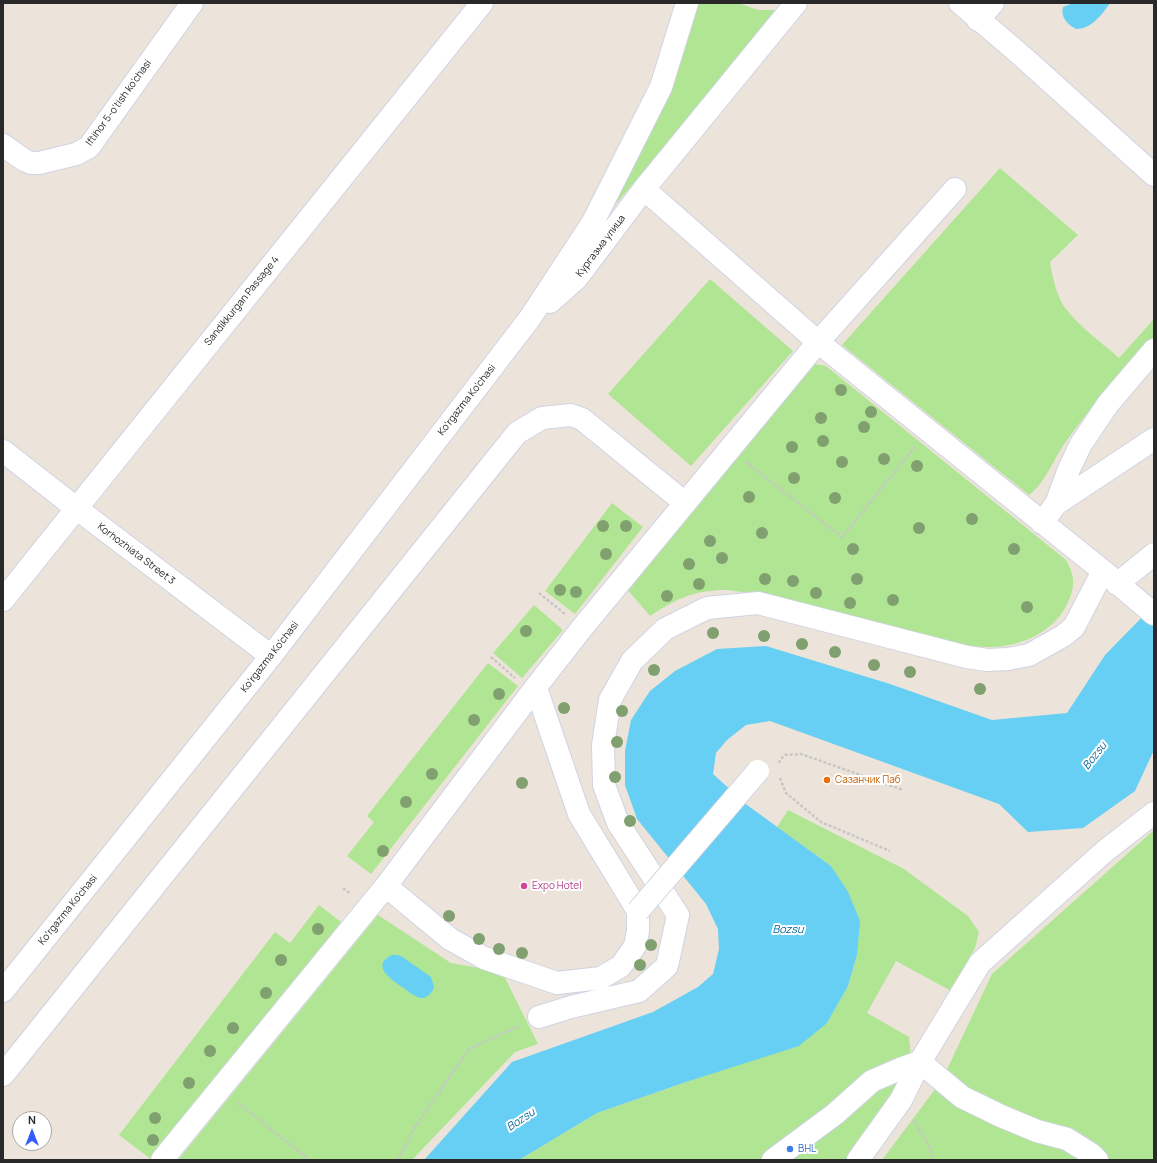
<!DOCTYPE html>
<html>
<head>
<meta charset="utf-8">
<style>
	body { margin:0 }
	#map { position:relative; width:1157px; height:1163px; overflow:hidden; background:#ece4da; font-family:Manrope,sans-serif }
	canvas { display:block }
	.frame { position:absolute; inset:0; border:4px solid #292929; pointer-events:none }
	.north { position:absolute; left:12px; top:1111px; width:40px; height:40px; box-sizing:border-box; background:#fff; border:1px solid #a9a9a9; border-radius:50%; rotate:0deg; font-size:11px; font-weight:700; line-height:16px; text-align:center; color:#292929 }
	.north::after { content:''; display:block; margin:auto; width:14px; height:18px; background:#335bff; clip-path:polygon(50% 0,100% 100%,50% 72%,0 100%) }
</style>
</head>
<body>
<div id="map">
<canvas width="1157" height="1163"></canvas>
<div class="frame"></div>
<div class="north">N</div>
</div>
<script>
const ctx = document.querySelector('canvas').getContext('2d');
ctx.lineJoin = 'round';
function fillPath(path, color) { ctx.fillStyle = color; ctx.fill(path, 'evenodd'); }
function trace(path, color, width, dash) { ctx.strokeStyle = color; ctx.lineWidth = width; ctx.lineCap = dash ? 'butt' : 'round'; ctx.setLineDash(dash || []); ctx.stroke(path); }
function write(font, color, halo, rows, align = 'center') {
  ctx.font = font + ' Manrope,sans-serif'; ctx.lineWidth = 4; ctx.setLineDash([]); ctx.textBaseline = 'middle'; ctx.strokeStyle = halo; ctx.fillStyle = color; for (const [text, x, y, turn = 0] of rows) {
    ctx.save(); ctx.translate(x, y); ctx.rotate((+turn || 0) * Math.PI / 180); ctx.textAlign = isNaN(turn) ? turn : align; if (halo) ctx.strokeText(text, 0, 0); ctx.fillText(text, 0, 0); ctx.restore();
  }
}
const green = new Path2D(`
	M696,3h42l20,7h23l-178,209z
	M1000,168l78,67 -28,27c2,14 7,36 16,47 15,19 35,33 53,49l35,-39v18c-31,33 -61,67 -87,103 -13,18 -21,42 -38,55l-187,-150z
	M710,279l83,72 -102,115 -83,-72z
	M814,364l12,2 240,194c2,4 5,9 6,14 4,13 -3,28 -10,39 -15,22 -46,34 -71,34 -19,1 -38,-5 -57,-10 -42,-9 -84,-20 -126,-31 -20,-5 -40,-10 -61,-13 -7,-1 -15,-3 -21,-3 -32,0 -50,9 -76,26l-24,-28z
	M612,503l31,24 -68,87 -30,-23z
	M534,605l29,25 -41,48 -29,-25z
	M488,663l30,23 -147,188 -24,-18 27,-34 -7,-6z
	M788,810l116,59 64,47 11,16 -4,16 -24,43 -55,-30 -29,52 42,24 4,39 -66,84h-328l78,-47 89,-31 141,-59 21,-37 9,-31 -26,-89 -54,-39z
	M1154,830v330h-272l60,-80 50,-106z
	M319,905l22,17 -184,238h-5l-33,-25 156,-203 15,11z
	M378,915l73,48 51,9 36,72 -23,8 -103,108h-234z`);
const water = new Path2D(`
	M1073,3h37c-8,12 -19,26 -34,26 -8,-4 -16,-12 -13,-22z
	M1154,605v145l-19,41 -52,37 -55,4 -29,-28 -229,-83 -24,4 -19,15 -11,13 -3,21 34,31 84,61 17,26 12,29 -3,34 -9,31 -21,37 -28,23 -113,36 -89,31 -78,47h-95l88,-98 141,-50 45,-25 15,-13 6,-25 -1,-20 -12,-25 -69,-85 -12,-34v-34l6,-31 19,-29 25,-20 42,-22 49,-3 124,38 102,36 75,-7 38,-58z
	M392,955h5l4,1 30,21 3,10c-2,6 -6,11 -13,11 -7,-1 -14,-8 -19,-11 -11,-8 -32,-21 -10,-32z`);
const path = new Path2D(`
	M746,462l96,75 73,-90
	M539,593l26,21
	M491,657l24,21
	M779,763l1,-3 5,-5 16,-1 102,36
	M780,778l6,15 35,29 69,29
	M343,888l8,6
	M238,1103l72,57
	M913,1120l17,27 4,13
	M398,1160l17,-33 54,-78 50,-23`);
const minor = new Path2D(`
	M960,3l63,54 131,118
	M978,20l15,-17
	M3,145l21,15 7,3h8l37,-9 13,-7 103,-144
	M644,189l174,153 285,229 51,43
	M550,302l27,-24 67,-89 152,-186
	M3,451l73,57 195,148
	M1056,504l98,-65
	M1042,523l14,-19 13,-35 12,-25 27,-40 46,-54
	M1117,584l37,-30
	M3,600l479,-597
	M536,688l43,126 59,97v20l-3,15 -14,20 -20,12 -44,5 -73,-25 -34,-19 -64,-53 146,-194 50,-64 236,-286 137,-153
	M3,991l268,-335 259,-338 63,-96 68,-135 26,-84
	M539,1017l32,-10 68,-16 28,-25 11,-51 -60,-92 -14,-38 -1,-40 7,-45 22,-39 33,-32 42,-21 51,-5 209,54 20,3 21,-1 21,-4 34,-19 11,-9 29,-56
	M3,1075l514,-642 25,-15 29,-3 11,4 103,84
	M162,1160l224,-274
	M773,1160l62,-46 37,-33 28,-12 20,-7 42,35 39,19 36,15 30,8 24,15 6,6
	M858,1160l43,-60 19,-38 60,-99 125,-112 49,-38`);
const minorBridge = new Path2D(`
	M638,911l120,-140`);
const trees = [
	[841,390],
	[871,412],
	[821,418],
	[864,427],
	[823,441],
	[792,447],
	[884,459],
	[842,462],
	[917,466],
	[794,478],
	[749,497],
	[835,498],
	[972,519],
	[603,526],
	[626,526],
	[919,528],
	[762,533],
	[710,541],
	[853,549],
	[1014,549],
	[606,554],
	[722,558],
	[689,564],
	[765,579],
	[857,579],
	[793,581],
	[699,584],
	[560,590],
	[576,592],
	[816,593],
	[667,596],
	[893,600],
	[850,603],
	[1027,607],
	[526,631],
	[713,633],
	[764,636],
	[802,644],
	[835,652],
	[874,665],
	[654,670],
	[910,672],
	[980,689],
	[499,694],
	[564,708],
	[622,711],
	[474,720],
	[617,742],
	[432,774],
	[615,777],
	[522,783],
	[406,802],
	[630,821],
	[383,851],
	[449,916],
	[318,929],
	[479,939],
	[651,945],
	[499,949],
	[522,953],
	[281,960],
	[640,965],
	[266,993],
	[233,1028],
	[210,1051],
	[189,1083],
	[155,1118],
	[153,1140]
];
const markers = [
	[827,780,4,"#e8710a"],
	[524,886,4,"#d1479c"],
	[790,1149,4,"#3f7fe0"]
];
const streetNames = [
	["Iftihor 5-o'tish ko'chasi",119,103,-54],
	["Кургазма улица",601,246,-53],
	["Sandikkurgаn Passage 4",242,301,-51],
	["Ko'rgazma Ko'chasi",467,400,-52],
	["Korhozhiаta Street 3",136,554,37],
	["Ko'rgazma Ko'chasi",270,657,-52],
	["Ko'rgazma Ko'chasi",68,910,-51]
];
const foodNames = [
	["Сазанчик Паб",835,780]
];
const hotelNames = [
	["Expo Hotel",532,886]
];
const shopNames = [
	["BHL",798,1149]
];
const waterNames = [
	["Bozsu",1095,756,-52],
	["Bozsu",788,930],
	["Bozsu",521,1120,-34]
];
fillPath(green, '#b0e593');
fillPath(water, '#67cff3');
trace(minor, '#cfd3e3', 24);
trace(path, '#c7c7c7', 2.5, [3, 2]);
trace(minor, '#fff', 22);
trace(minorBridge, '#cfd3e3', 24, []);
trace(minorBridge, '#fff', 22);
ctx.fillStyle = '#80a06f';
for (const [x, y] of trees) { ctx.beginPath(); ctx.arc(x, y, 6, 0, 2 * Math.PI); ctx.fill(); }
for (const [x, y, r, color] of markers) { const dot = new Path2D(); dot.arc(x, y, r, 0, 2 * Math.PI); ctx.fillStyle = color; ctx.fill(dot); trace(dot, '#fff', 1.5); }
write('10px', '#292929', '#fff', streetNames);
write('10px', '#c56008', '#fff', foodNames, 'left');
write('10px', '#b23c85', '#fff', hotelNames, 'left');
write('10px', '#366cbe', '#fff', shopNames, 'left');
write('italic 11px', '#086b9d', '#fff', waterNames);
</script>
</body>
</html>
